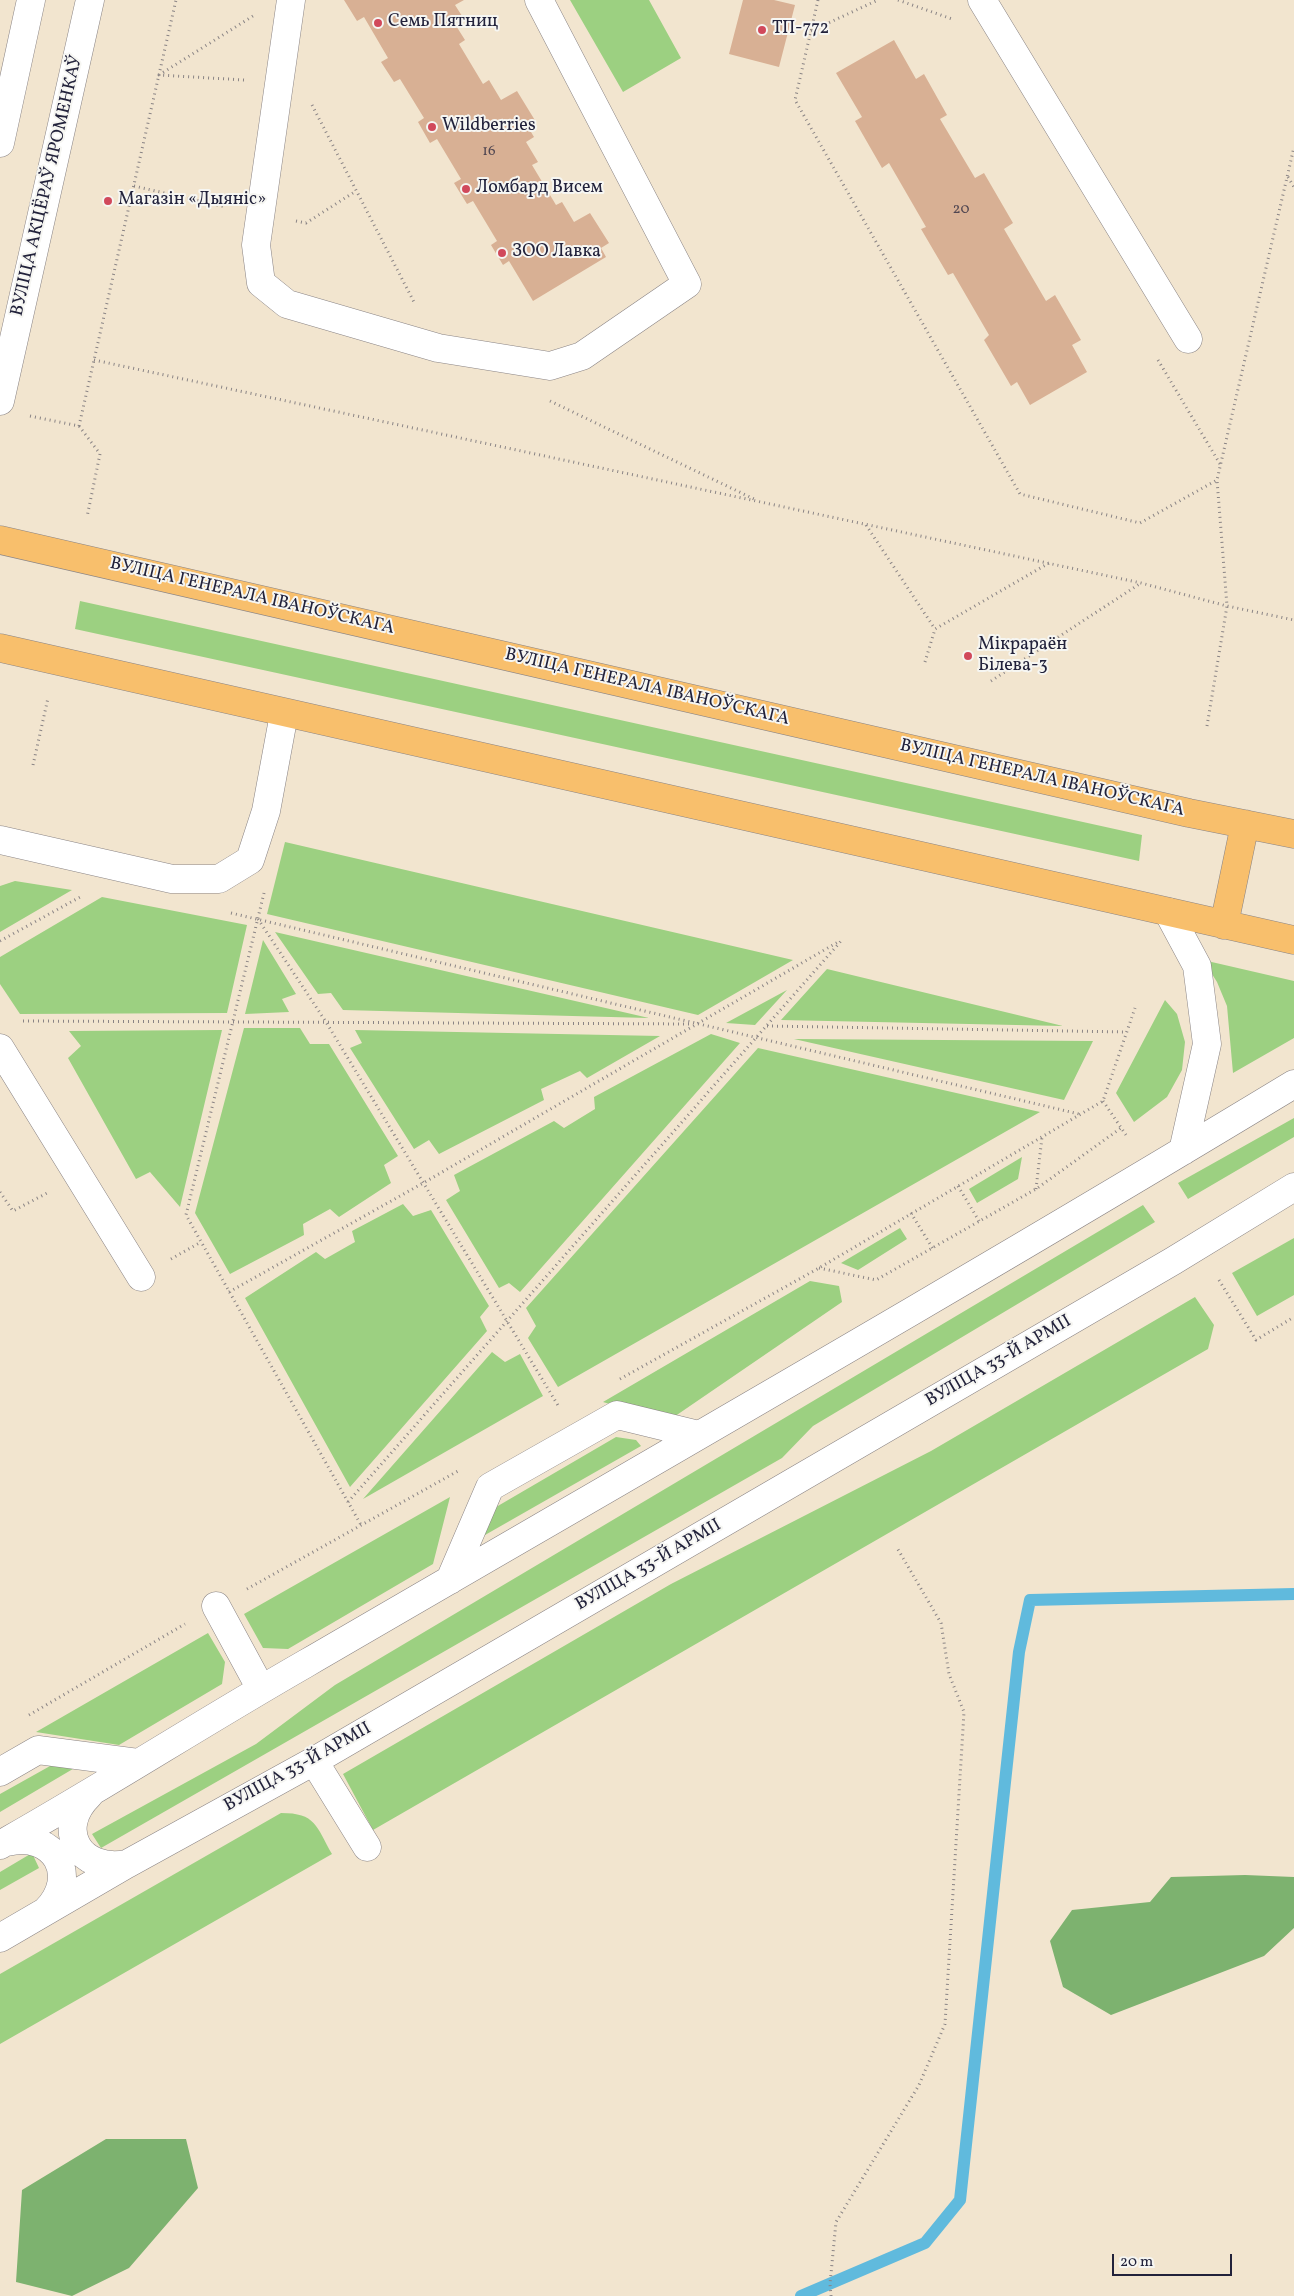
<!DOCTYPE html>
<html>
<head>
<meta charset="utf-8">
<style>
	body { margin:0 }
	#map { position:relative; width:1294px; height:2296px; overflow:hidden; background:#f2e5cf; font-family:Vollkorn,serif }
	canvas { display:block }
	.scale { position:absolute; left:1112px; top:2254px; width:120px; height:22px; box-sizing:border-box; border:2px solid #22223b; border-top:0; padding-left:6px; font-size:15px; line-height:18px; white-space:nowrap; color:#22223b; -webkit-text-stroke:4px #f6f6f2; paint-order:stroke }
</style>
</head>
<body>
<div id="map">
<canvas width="1294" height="2296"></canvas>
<div class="scale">20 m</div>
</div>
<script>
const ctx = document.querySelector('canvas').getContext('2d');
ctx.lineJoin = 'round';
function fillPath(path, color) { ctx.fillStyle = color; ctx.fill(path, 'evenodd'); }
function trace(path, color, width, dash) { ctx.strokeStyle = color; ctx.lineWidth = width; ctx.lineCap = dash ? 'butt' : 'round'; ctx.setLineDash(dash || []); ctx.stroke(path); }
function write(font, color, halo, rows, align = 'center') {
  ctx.font = font + ' Vollkorn,serif'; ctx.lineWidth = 4; ctx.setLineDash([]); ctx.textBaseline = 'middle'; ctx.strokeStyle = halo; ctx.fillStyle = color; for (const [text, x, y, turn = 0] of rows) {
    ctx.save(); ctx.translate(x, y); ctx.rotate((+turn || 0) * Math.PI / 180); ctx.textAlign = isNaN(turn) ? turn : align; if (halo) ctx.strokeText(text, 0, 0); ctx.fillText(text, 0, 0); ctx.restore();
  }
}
const green = new Path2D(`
	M570,0h79l32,58 -58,34z
	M80,601l1062,234 -3,26 -1064,-232z
	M285,842l508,118 -95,55 -431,-101z
	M15,881l57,9 -72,42v-46z
	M102,897l145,28 -20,88 -207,1 -20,-30v-27z
	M275,932l374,86 -306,-8 -12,-17 -13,1z
	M263,940l33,54 -14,5 7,13 -44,2z
	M1203,960l91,21v57l-61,35 -6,-67 -10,-24z
	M827,969l236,57 -282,-6z
	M787,990l-32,35 -29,-2z
	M1165,1000l12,14 8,28 -3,28 -15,27 -33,25 -18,-29z
	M244,1028h56l10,16h19l69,112 -14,9 7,18 -52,34 -9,-8 -27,15 1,11 -74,39 -35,-61z
	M222,1030l-42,177 -30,-35 -14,7 -68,-121 13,-12 -12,-15z
	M355,1030l305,6 -73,42 -7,-7 -39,18 3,11 -105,54 -10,-14 -15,9 -64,-101 12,-5z
	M711,1034l29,9 -220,249 -11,-9 -10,5 -53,-88 14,-9 -6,-16 100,-54 10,7 31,-19 -1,-12z
	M794,1039l299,2 -29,59z
	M758,1048l282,64 -482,275 -30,-49 8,-12 -10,-18z
	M1294,1118v19l-106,62 -10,-16z
	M1022,1157l-4,22 -41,24 -8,-14z
	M403,1204l10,12 18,-6 58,96 -9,11 7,14 -137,156 -105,-189 71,-46 9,7 30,-17 -3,-11z
	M1143,1205l12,17 -342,204 -31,32 -681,390 -9,-14 164,-90 79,-59z
	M900,1228l7,11 -49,31 -17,-7z
	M1294,1238v57l-37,21 -25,-43z
	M810,1281l29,5 3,16 -174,119 -65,-19z
	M1195,1297l19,28 -6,24 -835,481 -30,-56 328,-190 260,-133z
	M492,1352l13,10 15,-8 23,42 -180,103z
	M616,1437l20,3 5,6 -184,105 22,-34z
	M450,1497l-17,67 -145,85 -25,-1 -19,-34z
	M208,1633l17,29 -3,22 -103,61 -83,-13z
	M59,1761l24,2 -83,49v-18z
	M281,1813c35,0 35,13 51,41l-332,190v-70z
	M32,1853l7,15 -39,22v-18z`);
const forest = new Path2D(`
	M1245,1875l49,2v51l-30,28 -153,59 -48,-28 -13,-46 22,-31 78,-8 21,-25z
	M106,2139h80l12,49 -69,80 -57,28 -56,-14 6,-92z`);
const stream = new Path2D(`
	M801,2296l124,-53 35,-43 59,-548 11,-52 264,-6`);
const building = new Path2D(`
	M344,0h120l-9,5 7,11 -9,5 12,19 -6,4 24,40 6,-4 12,20 16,-9 19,31 -8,5 6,10 -8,5 12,20 -6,3 24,40 6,-3 12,20 16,-9 19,30 -8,5 5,9 -73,44 -24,-40 -6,4 -12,-20 6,-4 -24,-40 -6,3 -13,-21 7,-4 -24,-40 -7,4 -12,-21 6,-4 -24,-39 -6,3 -13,-20 7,-4 -24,-41 -7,4z
	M743,0h31l21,5 -16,62 -50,-13z
	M894,40l22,39 8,-5 23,41 -7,4 35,59 9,-5 29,50 -9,6 42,72 9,-6 26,45 -9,5 15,27 -57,33 -13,-23 -6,4 -27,-46 5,-5 -36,-62 -5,2 -27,-46 5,-2 -37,-64 -7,5 -27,-47 7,-4 -26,-44z`);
const path = new Path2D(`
	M818,0l-23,100 225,394 120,29 77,-43
	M898,0l54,19
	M811,31l67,-31
	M244,80l-85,-5 94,-59
	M312,105l103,199
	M1288,177l6,10
	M134,186l92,21
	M296,221l10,2 50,-32
	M94,360l1047,223 86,23 67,14
	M1158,360l62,104
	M550,401l204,98
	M30,416l49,10 97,-426
	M79,426l21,28 -13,63
	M866,525l69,104
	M925,662l10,-33 114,-66
	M991,681l150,-98
	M1207,726l20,-120 -10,-126 77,-333
	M33,765l15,-67
	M264,893l-78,322 175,310
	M231,913l848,201
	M258,919l68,103 233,385
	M0,941l82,-45
	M23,1021l669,3
	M767,1026l360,6
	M1103,1101l23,34
	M958,1186l21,35
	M1036,1189l6,-52
	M0,1192l13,19 36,-19
	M911,1213l22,36
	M171,1259l30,-17
	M819,1268l57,12 160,-91 85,-61
	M1219,1280l37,60 38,-23
	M229,1292l196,-110 413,-240
	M620,1379l199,-111 284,-167 32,-93
	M348,1502l493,-561
	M247,1589l211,-118
	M29,1715l156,-91
	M831,2296l-1,-12 6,-62 83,-137 26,-61 19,-312 -15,-38 -8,-51 -45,-77`);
const minor = new Path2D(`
	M291,0l-35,245 5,38 26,21 151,44 112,18 32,-10 105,-72 -148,-284
	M982,0l206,339
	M0,143l31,-143
	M0,401l90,-401
	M0,840l172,39h47l31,-19 16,-49 18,-97
	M1168,912l29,54 10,78 -24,107
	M0,1048l141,229
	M450,1580l40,-93 127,-72 82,20
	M216,1606l45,83
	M314,1761l53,86
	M0,1772l38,-22 100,13
	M89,1795c-35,34 -10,78 38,69
	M7,1842c47,-12 74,34 39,69
	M0,1845c103,-58 202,-122 305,-181 330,-192 662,-382 989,-580
	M0,1938l127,-74 187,-103 859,-500 121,-74`);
const major = new Path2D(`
	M0,540l1189,273 105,21
	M0,648l1294,292
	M1224,925l21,-101`);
const markers = [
	[378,23,5,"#d1495b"],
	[762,30,5,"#d1495b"],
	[432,127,5,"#d1495b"],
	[466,189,5,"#d1495b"],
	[108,201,5,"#d1495b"],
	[502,253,5,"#d1495b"],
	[968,656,5,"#d1495b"]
];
const numberNames = [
	["16",489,152],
	["20",961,210]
];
const poiNames = [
	["Семь Пятниц",388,23],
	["ТП-772",772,30],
	["Wildberries",442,127],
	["Ломбард Висем",476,189],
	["Магазін «Дыяніс»",118,201],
	["ЗОО Лавка",512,253],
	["Мікрараён",978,646],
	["Білева-3",978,667]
];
const streetNames = [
	["ВУЛІЦА АКЦЁРАЎ ЯРОМЕНКАЎ",48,186,-77],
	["ВУЛІЦА ГЕНЕРАЛА ІВАНОЎСКАГА",252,597,13],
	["ВУЛІЦА ГЕНЕРАЛА ІВАНОЎСКАГА",647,688,13],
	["ВУЛІЦА ГЕНЕРАЛА ІВАНОЎСКАГА",1042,779,13],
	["ВУЛІЦА 33-Й АРМІІ",999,1362,-30],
	["ВУЛІЦА 33-Й АРМІІ",649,1566,-30],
	["ВУЛІЦА 33-Й АРМІІ",298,1768,-29]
];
fillPath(green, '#9cd081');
fillPath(forest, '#7db26f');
trace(stream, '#60badd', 12);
fillPath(building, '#d8b094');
trace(minor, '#8a8485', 29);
trace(major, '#8a8485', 29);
trace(path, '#8a8485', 3, [1, 4]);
trace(minor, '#fff', 28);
trace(major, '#f8bf6c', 28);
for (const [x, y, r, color] of markers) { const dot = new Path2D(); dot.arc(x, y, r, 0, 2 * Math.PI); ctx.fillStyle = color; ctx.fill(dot); trace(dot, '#f6f6f2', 2); }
write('15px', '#504651', null, numberNames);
write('18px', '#22223b', '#f6f6f2', poiNames, 'left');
write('18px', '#22223b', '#f6f6f2', streetNames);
</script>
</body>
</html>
